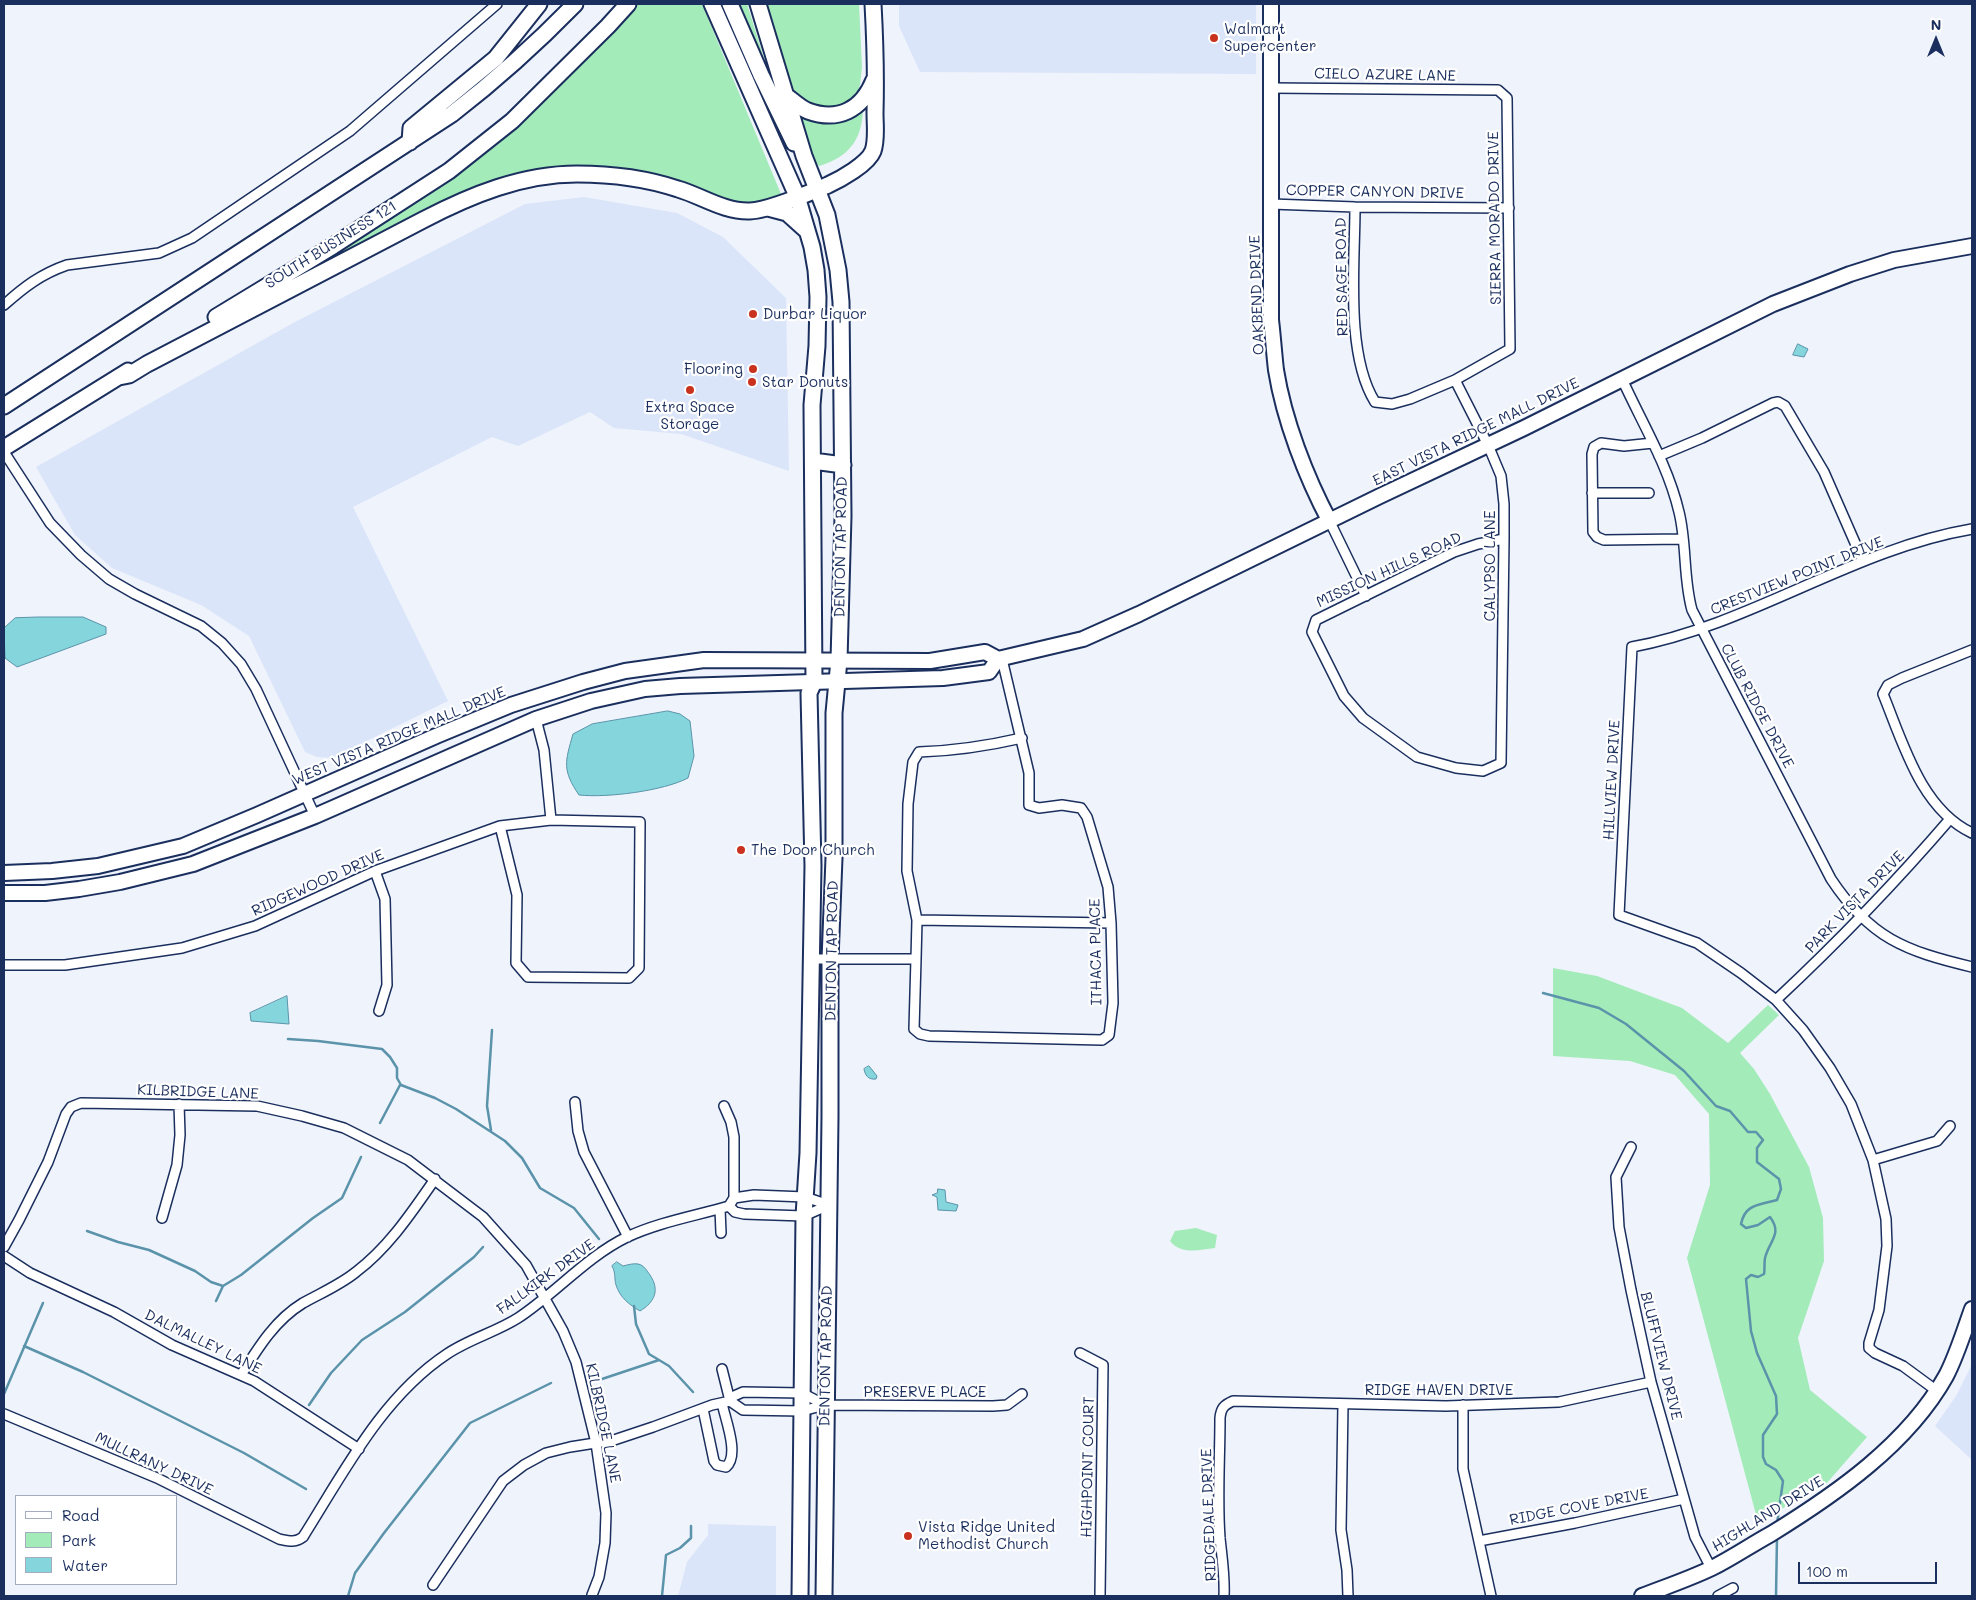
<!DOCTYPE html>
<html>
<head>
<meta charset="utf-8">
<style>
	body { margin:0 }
	#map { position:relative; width:1976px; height:1600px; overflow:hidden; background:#eff3fc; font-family:Mali,sans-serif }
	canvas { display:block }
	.frame { position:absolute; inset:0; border:5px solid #1b2f5e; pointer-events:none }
	.legend { position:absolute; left:15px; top:1495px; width:162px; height:90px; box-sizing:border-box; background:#fff; border:1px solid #a4acbf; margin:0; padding:6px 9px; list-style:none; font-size:15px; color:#1b2f5e }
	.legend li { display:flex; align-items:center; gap:10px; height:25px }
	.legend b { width:25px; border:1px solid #a4acbf }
	.north { position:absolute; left:1911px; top:15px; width:50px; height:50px; -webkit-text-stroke:4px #fff; paint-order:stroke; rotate:0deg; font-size:14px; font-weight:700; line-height:20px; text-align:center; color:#1b2f5e }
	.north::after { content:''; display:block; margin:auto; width:18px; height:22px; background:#1b2f5e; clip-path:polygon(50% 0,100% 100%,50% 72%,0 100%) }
	.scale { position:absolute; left:1798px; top:1562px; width:139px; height:22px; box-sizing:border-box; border:2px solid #1b2f5e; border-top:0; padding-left:6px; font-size:15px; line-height:18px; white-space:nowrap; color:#1b2f5e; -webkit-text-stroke:4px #fff; paint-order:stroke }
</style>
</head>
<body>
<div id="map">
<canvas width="1976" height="1600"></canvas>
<div class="frame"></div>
<ul class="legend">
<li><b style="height:6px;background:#fff"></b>Road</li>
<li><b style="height:14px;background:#a3ebb9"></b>Park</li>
<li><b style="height:14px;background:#84d6dc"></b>Water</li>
</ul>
<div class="north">N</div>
<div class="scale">100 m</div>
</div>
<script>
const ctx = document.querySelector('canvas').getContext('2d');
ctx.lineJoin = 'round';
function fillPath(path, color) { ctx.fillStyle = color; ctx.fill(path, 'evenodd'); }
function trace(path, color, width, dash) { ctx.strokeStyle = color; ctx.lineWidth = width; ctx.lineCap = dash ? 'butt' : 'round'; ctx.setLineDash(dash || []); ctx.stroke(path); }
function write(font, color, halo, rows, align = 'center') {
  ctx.font = font + ' Mali,sans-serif'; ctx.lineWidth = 4.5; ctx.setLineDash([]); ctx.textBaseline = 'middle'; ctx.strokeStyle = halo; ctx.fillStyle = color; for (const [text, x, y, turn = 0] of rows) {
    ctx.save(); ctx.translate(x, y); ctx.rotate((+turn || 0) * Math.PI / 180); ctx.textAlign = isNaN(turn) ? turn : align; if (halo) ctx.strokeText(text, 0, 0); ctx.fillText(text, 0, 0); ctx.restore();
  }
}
const built = new Path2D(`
	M899,4h357v70l-336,-2 -21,-46z
	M584,197l93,16 46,24 63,61 3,173 -108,-37 -67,-6 -24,-16 -72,34 -26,-9 -139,70 95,194 -116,57 -15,-1 -12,-5 -56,-116 -48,-31 -89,-37 -37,-33 -39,-68 257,-144 232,-119z
	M1972,1364v96l-37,-34 21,-30z
	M708,1524l68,2v70h-98l9,-34 21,-27z`);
const green = new Path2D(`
	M637,4h65l79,190 -28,11h-15l-52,-18 -143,-13 -260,111 94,-57 120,-83 52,-49 58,-58z
	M733,4h14l28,89z
	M764,4h95l3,63 -2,18 -4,10 -8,8 -9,4 -26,1 -19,-13 -9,-21z
	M863,109c-1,31 -14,48 -44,57l-3,-3 -16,-44 3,-1c22,10 40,1 60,-9z
	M1553,968l44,8 85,32 46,35 40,-38 11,10 -39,38 14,16 16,25 39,73 14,51 1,43 -26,77 12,52 57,47 -41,47 -68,38 -71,-264 23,-73 -1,-71 -34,-39 -45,-14 -77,-5z
	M1196,1228l21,7 -2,13c-16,2 -34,7 -45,-7l5,-10z`);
const water = new Path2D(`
	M1798,344l10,5 -4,8 -11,-2z
	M38,617h45l23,10v7l-89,33 -12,-9 -1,-30 11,-10z
	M668,711l12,3 10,7 4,35 -6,22c-25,13 -81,20 -109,17 -17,-25 -14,-33 -6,-61l19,-10z
	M287,996l2,28 -38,-3 -1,-8z
	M869,1066l8,10 -1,3c-8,1 -11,-4 -12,-10z
	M938,1189l7,1 1,12 12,3 -2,6 -18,-1 -1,-13 -5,-2 5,-2z
	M617,1262l6,4c4,-1 11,-3 15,-2 6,1 9,7 12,11 10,15 5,27 -10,36 -10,-6 -20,-13 -24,-26 -2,-7 0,-12 -4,-19z`);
const stream = new Path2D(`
	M1543,993l56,15 27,16 58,47 32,35 14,5 18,21h8l7,8 -6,8v14l22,17 2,10 -4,11c-18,5 -32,4 -36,24l5,4 12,-3 12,-8c13,17 -1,24 -5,41 -1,5 0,11 -1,16l-6,3 -7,-2 -5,4 5,52 6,22 19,43 1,18 -14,21v22l3,7 10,6 7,11 -6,43
	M288,1039l30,2 64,8 8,8 7,11v10l4,7 34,13 21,11 49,32 17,17 18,30 34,20 25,31
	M380,1123l20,-38
	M491,1130l-4,-24 5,-76
	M87,1231l31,11 31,8 46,21 16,11 12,4
	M216,1301l7,-15 18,-11 72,-57 29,-20 19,-41
	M634,1306l2,18 13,30 20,12 24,26
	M24,1346l59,26 161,81 62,36
	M599,1380l60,-20
	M4,1394l39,-91
	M309,1405l22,-32 31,-33 43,-28 69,-55 9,-10
	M348,1596l7,-23 29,-40 86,-110 81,-40
	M662,1596l4,-41 14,-7 11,-10v-12
	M1776,1596l1,-59`);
const street = new Path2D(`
	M1271,88l227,2 9,8 3,251 -55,31 -45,19 -18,5 -17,-2c-30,-48 -20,-139 -20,-195
	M1271,204l84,3 154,1
	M4,305c20,-18 37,-31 63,-40l92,-12 33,-15 158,-107 147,-127
	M1622,379c20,44 46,86 57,133 8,32 4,66 13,98l139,269c39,59 74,72 141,88
	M1455,380l33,65 13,31 3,28v35l-3,224 -18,8 -27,-3 -39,-11 -54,-39 -19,-22 -32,-64 4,-12 138,-68 24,-8 26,-5
	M1653,443l-29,3 -23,-3 -7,4 -2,7 1,78 4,5 7,3 79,-1
	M4,452l46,71 31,32 28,24 26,15 66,32 21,17 19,21 15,25 59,127
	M1659,456l43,-18 71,-35 5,-1 7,4 39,66 39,89
	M1592,493h57
	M1330,522l36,74
	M1972,650l-70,28 -14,7 -5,9c20,49 38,115 89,139
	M536,719l8,31 7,70
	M375,871l10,28 2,86 -8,26
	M917,920l194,3
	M811,959h105l1,-39 -10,-49 1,-67 5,-42 6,-10c35,-1 68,-6 103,-14
	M916,959l-2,70 6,5 9,2 173,4 7,-5 4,-32 -2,-80 -3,-36 -21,-70 -6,-9 -19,-3 -23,3 -10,-3v-32l-27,-114
	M4,965h61l117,-17 73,-22 120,-55 125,-45 51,-6 89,2 -1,146 -10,10 -101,-1 -12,-14 1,-68 -17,-69
	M1776,1000c61,-57 119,-117 174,-181
	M575,1102l3,29 6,21 44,85
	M724,1106l7,16 3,15v61
	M1631,1147l-15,30 3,50 12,63 20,92 44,155 16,31
	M1873,1160l64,-19 13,-15
	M729,1206l6,6 9,2 60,2 25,-11
	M720,1209l1,24
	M162,1218l15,-53 3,-30 -1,-31
	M4,1247l15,-27 29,-58 18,-48 5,-7 10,-4 176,3 45,10 42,12 64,32 75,57 43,48 37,66 13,31 20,81 10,70 -1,30 -6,34 -7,18
	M4,1256l26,17 84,39 58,33 82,36 105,68
	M1080,1353l23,12 -3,231
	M722,1369l8,32 13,9 59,1 23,-6 168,1 14,-1 15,-11
	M241,1375c17,-27 34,-55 62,-72 18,-10 37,-18 53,-31 33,-25 56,-60 79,-93
	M1937,1391l-34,-25 -28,-13 -6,-5v-5l10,-33 8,-64 -1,-27 -13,-59 -22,-56 -21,-36 -27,-38 -27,-30 -35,-27 -44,-30 -78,-28 13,-268c119,-22 221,-98 340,-118
	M1343,1404l-2,126 6,40 1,26
	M1463,1405v64l28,127
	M703,1409l11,52 3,4 9,2c14,-12 -1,-48 -4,-64
	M4,1414l153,64 122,61c10,2 16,4 24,-2 41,-65 79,-140 144,-183 22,-15 49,-22 71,-36 38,-25 68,-61 109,-81 32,-15 68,-21 102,-31l5,-8 20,-3 51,2 24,8
	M1479,1541l96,-18 109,-24
	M433,1585l70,-104 21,-16 22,-12 24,-6 44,-7 39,-13 59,-22 18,-4 4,-5 9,-4 59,1 23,12
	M1224,1596c1,-20 -2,-38 -4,-58 -3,-39 0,-80 0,-120 1,-10 4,-13 13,-17l213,5 113,-4 92,-20
	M1718,1596l15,-8`);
const secondary = new Path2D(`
	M1271,4v316c2,16 3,33 5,50 8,50 30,107 54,152
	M4,873l48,-2 46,-5 85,-20 74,-31 179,-79 75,-31 72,-23 42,-11 79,-11 226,1 55,-9 13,7 85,-20 56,-25 241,-118 144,-68 249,-124 77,-30 44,-14 78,-14
	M4,893h41l34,-4 41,-7 73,-18 122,-48 221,-97 55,-18 54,-12 35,-3 263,-8 46,-6 9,-13
	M1642,1596c23,-9 47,-17 70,-28 20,-10 39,-23 59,-34 65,-40 137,-90 175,-158 11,-21 18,-45 26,-67`);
const primary = new Path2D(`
	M712,4l85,192 15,51 4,23 2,27 -1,49 -5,59 2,277 -5,11 4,173 -5,287 -4,63 -4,380
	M730,4l31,71 33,68
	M758,4l46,152 23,59 11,55 3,32 2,214 -4,144 -5,53v145l-4,102v157l-6,479
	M785,95c7,5 15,13 23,16 30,11 54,-1 66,-31
	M410,142l1,-14 85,-70 43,-54
	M768,208l19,5 20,18
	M216,317l117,-71 116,-75 63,-50 96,-95 20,-22
	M119,377l10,-2 18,-11 276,-144c48,-25 99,-46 154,-46 34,0 68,4 101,15 24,7 46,23 72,22 20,-1 59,-18 78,-26 13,-6 40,-21 45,-34 4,-11 2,-25 2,-38 1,-36 0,-73 -2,-109
	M4,406l448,-292c44,-34 84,-70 123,-110
	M4,448l124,-77
	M813,461l30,4`);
const markers = [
	[1214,38,5,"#c8321e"],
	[753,314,5,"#c8321e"],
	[753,369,5,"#c8321e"],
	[752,382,5,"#c8321e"],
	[690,390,5,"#c8321e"],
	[741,850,5,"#c8321e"],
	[908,1536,5,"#c8321e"]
];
const poiNames = [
	["Walmart",1224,29],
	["Supercenter",1224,46],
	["Durbar Liquor",763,314],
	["Flooring",743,369,"right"],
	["Star Donuts",762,382],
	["Extra Space",690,407,"center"],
	["Storage",690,424,"center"],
	["The Door Church",751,850],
	["Vista Ridge United",918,1527],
	["Methodist Church",918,1544]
];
const streetNames = [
	["CIELO AZURE LANE",1385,75,1],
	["COPPER CANYON DRIVE",1375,192,1],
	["SIERRA MORADO DRIVE",1495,218,-91],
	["SOUTH BUSINESS 121",331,245,-32],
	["RED SAGE ROAD",1342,277,-91],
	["OAKBEND DRIVE",1257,295,-92],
	["EAST VISTA RIDGE MALL DRIVE",1476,432,-26],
	["DENTON TAP ROAD",841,547,-89],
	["CALYPSO LANE",1490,566,-90],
	["MISSION HILLS ROAD",1389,570,-25],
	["CRESTVIEW POINT DRIVE",1797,576,-22],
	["CLUB RIDGE DRIVE",1757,706,62],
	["WEST VISTA RIDGE MALL DRIVE",399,736,-23],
	["HILLVIEW DRIVE",1612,780,-87],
	["RIDGEWOOD DRIVE",318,883,-24],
	["PARK VISTA DRIVE",1855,902,-46],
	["DENTON TAP ROAD",832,951,-89],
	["ITHACA PLACE",1096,952,-91],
	["KILBRIDGE LANE",198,1092,2],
	["FALLKIRK DRIVE",546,1277,-36],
	["DALMALLEY LANE",203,1342,26],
	["DENTON TAP ROAD",826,1356,-89],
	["BLUFFVIEW DRIVE",1661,1356,76],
	["RIDGE HAVEN DRIVE",1439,1390],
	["PRESERVE PLACE",925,1392],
	["KILBRIDGE LANE",603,1423,78],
	["MULLRANY DRIVE",154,1464,25],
	["HIGHPOINT COURT",1088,1467,-89],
	["RIDGE COVE DRIVE",1579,1507,-11],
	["HIGHLAND DRIVE",1768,1514,-32],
	["RIDGEDALE DRIVE",1209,1515,-92]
];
fillPath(built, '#dbe5f9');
fillPath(green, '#a3ebb9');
fillPath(water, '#84d6dc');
trace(water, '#5a93aa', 1);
trace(stream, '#5a93aa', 2.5);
trace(street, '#1b2f5e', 12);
trace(secondary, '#1b2f5e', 18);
trace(primary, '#1b2f5e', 19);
trace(street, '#fff', 9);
trace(secondary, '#fff', 14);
trace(primary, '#fff', 15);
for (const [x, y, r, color] of markers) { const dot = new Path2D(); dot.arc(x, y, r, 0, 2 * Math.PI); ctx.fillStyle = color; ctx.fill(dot); trace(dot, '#fff', 2); }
write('15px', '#1b2f5e', '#fff', poiNames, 'left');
write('15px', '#1b2f5e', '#fff', streetNames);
</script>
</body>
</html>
